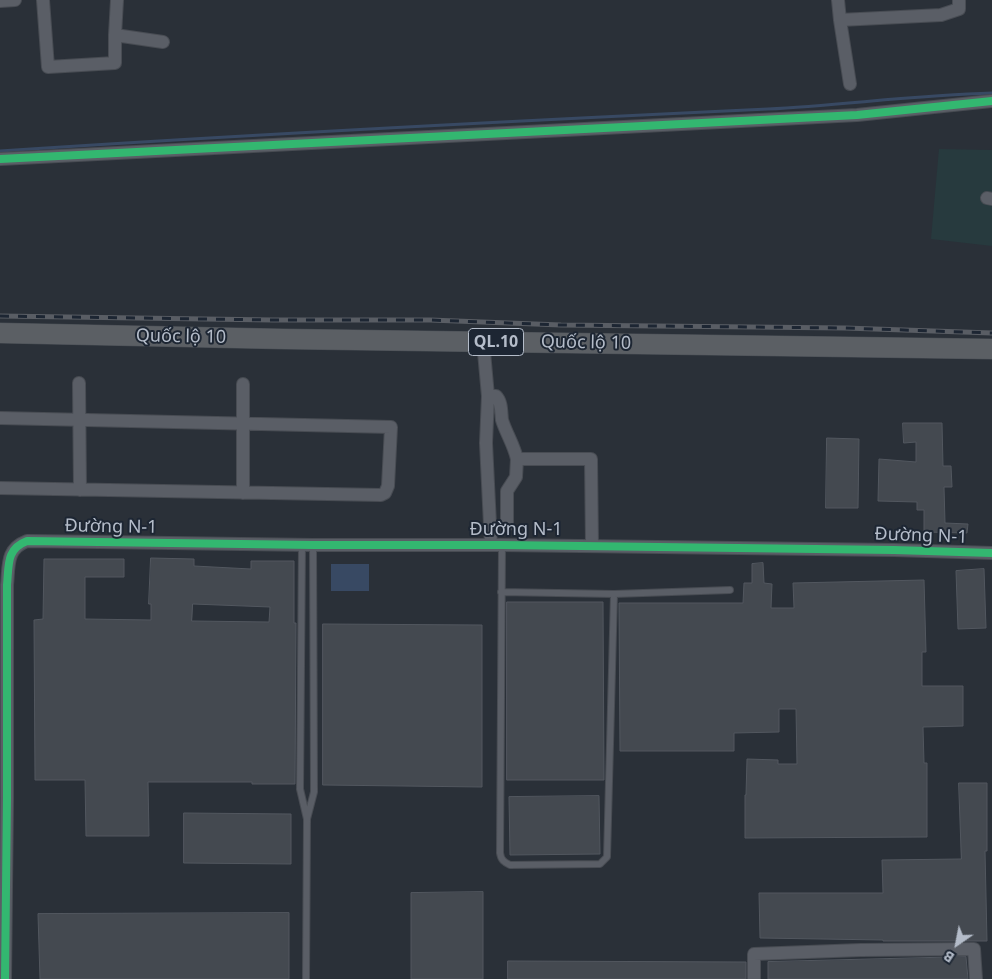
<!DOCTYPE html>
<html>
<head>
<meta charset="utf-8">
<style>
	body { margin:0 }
	#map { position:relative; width:992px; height:979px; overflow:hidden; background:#2a3038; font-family:"Noto Sans",sans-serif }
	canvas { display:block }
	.north { position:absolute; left:932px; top:919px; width:50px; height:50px; -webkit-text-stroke:4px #1d2633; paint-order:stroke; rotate:213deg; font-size:14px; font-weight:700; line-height:20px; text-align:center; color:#b4bcc9 }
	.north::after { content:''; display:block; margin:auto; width:18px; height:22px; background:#b4bcc9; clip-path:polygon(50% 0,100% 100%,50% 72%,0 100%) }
</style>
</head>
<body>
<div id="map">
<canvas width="992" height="979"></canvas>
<div class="north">B</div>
</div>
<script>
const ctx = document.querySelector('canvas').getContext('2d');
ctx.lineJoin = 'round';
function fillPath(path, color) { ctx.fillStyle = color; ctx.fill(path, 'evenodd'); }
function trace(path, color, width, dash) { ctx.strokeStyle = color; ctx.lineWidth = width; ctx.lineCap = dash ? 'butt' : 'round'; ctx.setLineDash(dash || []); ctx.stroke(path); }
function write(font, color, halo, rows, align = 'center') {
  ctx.font = font + ' "Noto Sans",sans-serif'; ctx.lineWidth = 4; ctx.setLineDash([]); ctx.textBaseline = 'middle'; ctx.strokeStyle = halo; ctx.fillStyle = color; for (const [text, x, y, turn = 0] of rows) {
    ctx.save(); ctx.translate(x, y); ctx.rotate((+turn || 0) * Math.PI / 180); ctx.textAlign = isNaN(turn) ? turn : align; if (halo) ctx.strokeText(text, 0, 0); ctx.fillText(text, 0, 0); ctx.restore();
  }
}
const green = new Path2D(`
	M939,149l53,1v96l-61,-7z`);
const water = new Path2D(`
	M331,564h38v27h-38z`);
const stream = new Path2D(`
	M0,151c256,-17 512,-30 768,-42 75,-4 149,-14 224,-16`);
const building = new Path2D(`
	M903,423h39l1,43h8l1,21h-8l1,36 23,1 -1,9 -43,-1v-22h-7v-8l-39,-1 1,-42 37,3v-20l-12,1z
	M827,438l32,1 -1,69h-32z
	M151,558l43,1v7l57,3v-8h43v62h2l-1,161h-43v-2h-104l1,54h-63l-1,-56h-50l-1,-160 9,-1 1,-60h80v18h-39v42l66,1v-16h-2zM193,604l77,3 -1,15 -77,-1z
	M763,563l1,20 8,1 -1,24h23l-1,-25 131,-3 2,72h-4v34h41v40l-40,1 1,36h3v74l-182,1v-43h1l1,-36 31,1v4h19l-1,-55h-17v23l-45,1v18h-114l-1,-148h124l1,-20h8v-19z
	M984,569l2,59 -28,1 -2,-58z
	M507,602h96l1,178h-97z
	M323,624l159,1v162l-159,-2z
	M959,783h28v68h-2l2,90h-104v-1l-123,-2 -1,-45h124l-1,-33 79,-1z
	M599,796l1,58 -90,1 -1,-58z
	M184,813l107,1v50l-107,-1z
	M483,892v87h-72v-86z
	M289,913v66h-249l-2,-65z
	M966,957l2,22h-200v-17z
	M508,961l238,1v17h-238z`);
const service = new Path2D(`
	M302,544l-2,245 7,30
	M502,545l-2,308c1,7 4,9 10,12l90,-1 7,-7 7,-263
	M501,592l113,2 116,-4
	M306,979l1,-160 7,-27 -1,-247`);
const minor = new Path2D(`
	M43,0l5,67 67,-4v-28l48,7
	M838,0l2,20 101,-5 18,-6v-9
	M0,1l15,-1
	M840,20l10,64
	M115,35l2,-35
	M0,159l857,-44 135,-14
	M987,198l5,1
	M483,341l5,55 -2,47 5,102
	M79,383l1,107
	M488,396h8c6,6 5,16 6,24 4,13 12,25 15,39
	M0,418l391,9 -3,59 -3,7 -4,2 -381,-7
	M243,493v-109
	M507,525v-34l9,-14 1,-18h74l1,87
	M5,979l2,-182v-212c2,-20 -1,-36 20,-44l286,4h189l392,5 98,3
	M754,979v-25l107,-4 113,-1 2,30`);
const trunk = new Path2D(`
	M0,333l284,6 708,10`);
const rail = new Path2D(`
	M0,316l273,4h157l131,5 284,3 147,5`);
const cycleway = new Path2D(`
	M0,159l857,-44 135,-14
	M5,979l2,-182v-212c2,-20 -1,-36 20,-44l286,4h189l392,5 98,3`);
const shields = [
	[496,342,55]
];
const shieldNames = [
	["QL.10",496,342]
];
const streetNames = [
	["Quốc lộ 10",181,337,1],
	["Quốc lộ 10",586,343,1],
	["Đường N-1",111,527,1],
	["Đường N-1",516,530],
	["Đường N-1",921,536,2]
];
fillPath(green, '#273a3e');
fillPath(water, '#384963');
trace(stream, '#384963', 3);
fillPath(building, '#444950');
trace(building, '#52575f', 1);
trace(service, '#484c53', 8);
trace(minor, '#484c53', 14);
trace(trunk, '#474c53', 21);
trace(service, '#5a5e66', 6);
trace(minor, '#5a5e66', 12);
trace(trunk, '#5b5f64', 20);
trace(rail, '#595d64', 5);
trace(rail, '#1d2633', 3, [9]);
trace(cycleway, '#33b770', 8);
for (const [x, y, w] of shields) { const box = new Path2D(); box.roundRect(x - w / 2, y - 13.5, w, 27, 4); ctx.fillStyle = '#1d2633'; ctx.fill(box); trace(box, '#b4bcc9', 1); }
write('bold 16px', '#b4bcc9', null, shieldNames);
write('18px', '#b4bcc9', '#1d2633', streetNames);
</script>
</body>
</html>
